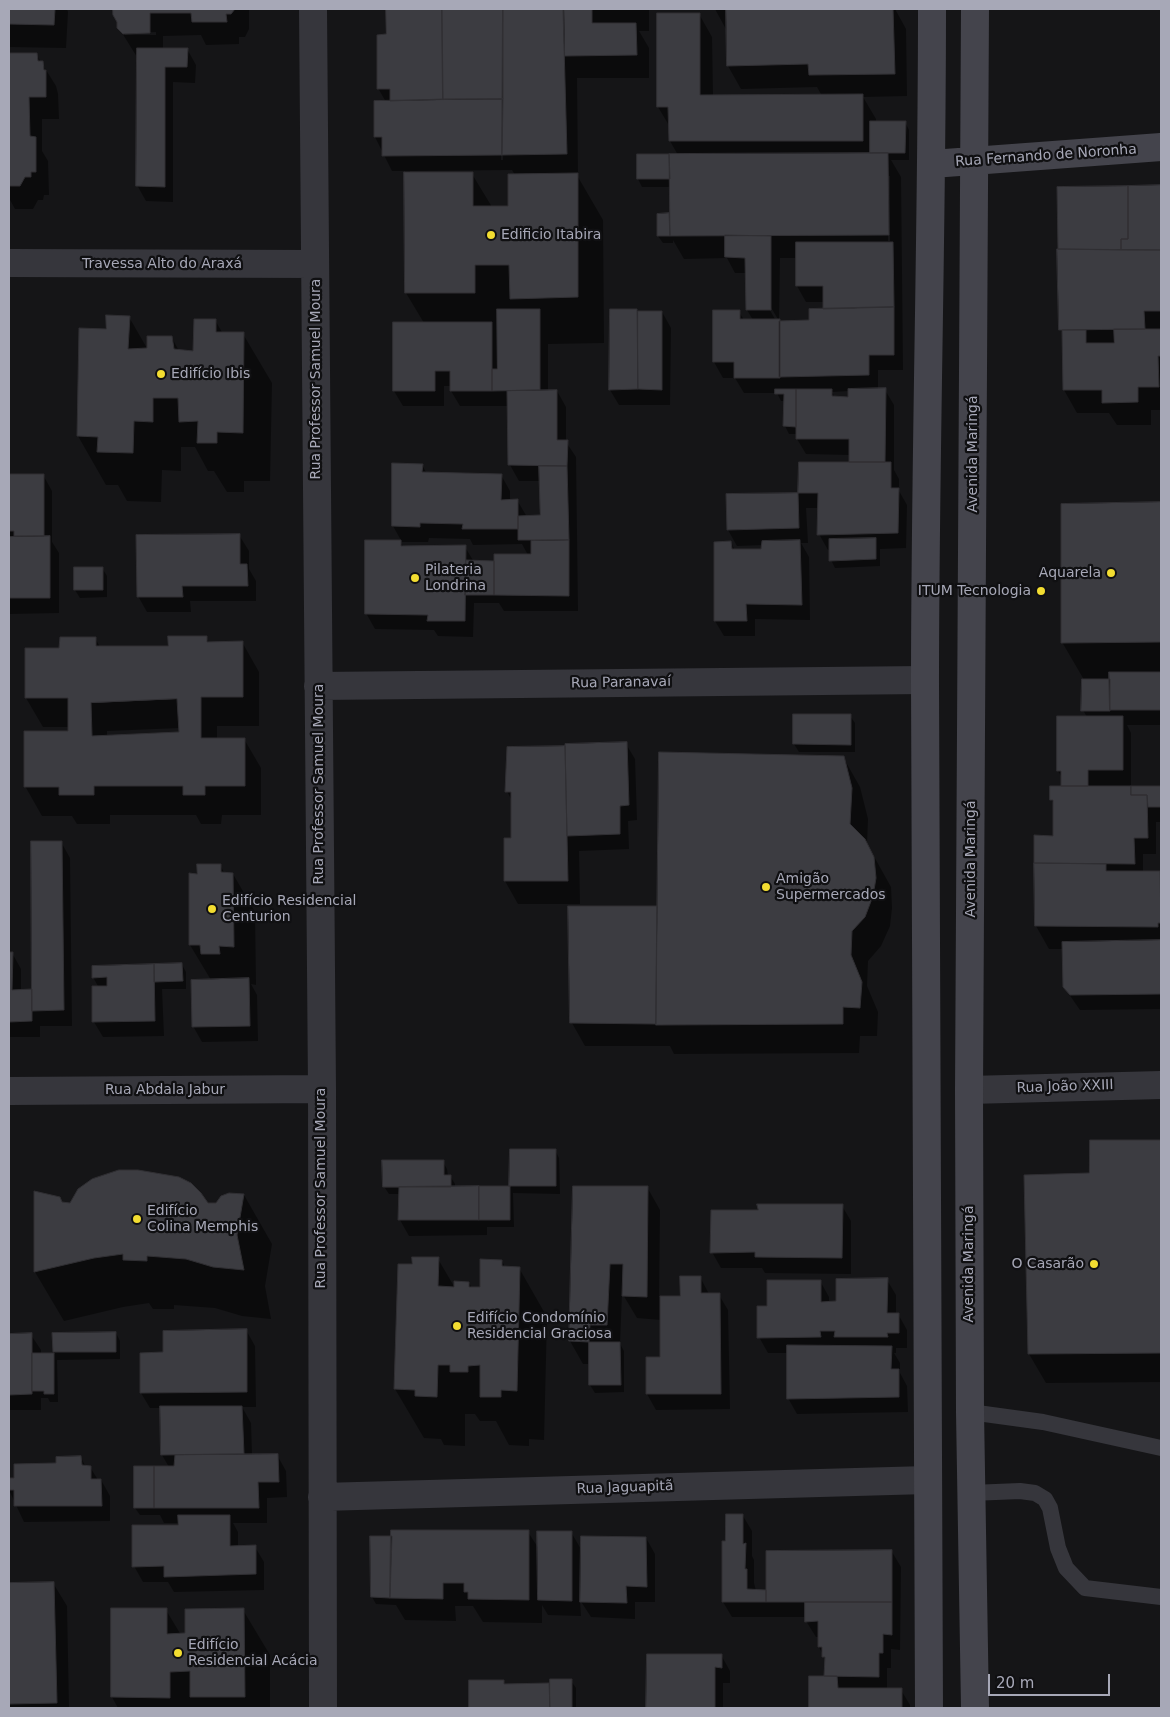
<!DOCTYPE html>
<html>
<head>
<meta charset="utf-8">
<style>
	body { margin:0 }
	#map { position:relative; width:1170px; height:1717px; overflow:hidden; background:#151517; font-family:"DejaVu Sans",sans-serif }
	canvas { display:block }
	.frame { position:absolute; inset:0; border:10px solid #a7a8b7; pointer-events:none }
	.scale { position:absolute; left:988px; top:1674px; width:122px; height:22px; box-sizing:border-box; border:2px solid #a7a8b7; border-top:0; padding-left:6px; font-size:15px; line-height:18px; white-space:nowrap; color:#a7a8b7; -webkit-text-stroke:4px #101012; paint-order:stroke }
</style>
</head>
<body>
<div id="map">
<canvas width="1170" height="1717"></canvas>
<div class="frame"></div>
<div class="scale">20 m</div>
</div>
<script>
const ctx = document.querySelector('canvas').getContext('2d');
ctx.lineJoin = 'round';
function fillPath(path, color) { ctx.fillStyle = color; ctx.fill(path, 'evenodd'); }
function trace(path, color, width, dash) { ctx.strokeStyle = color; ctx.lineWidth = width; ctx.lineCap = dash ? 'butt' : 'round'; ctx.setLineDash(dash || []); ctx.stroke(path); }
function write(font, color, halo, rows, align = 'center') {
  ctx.font = font + ' "DejaVu Sans",sans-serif'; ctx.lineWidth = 4.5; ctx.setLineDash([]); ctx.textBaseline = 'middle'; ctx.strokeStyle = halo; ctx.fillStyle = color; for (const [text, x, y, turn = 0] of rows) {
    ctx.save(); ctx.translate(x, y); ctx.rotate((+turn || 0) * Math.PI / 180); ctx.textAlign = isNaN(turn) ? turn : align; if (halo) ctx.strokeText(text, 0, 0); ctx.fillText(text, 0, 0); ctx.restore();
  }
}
const shadow = new Path2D(`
	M9,9h58l1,3 -2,36 -57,-1z
	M114,9h135v20l-4,8h-6v7l-33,1 -5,-10 -38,1v13h24l9,16 -1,18 -22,-1v120l-27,-1 -9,-16v-128l-18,-29 -1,-6 -4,-7zM156,32v3h-31v-2z
	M387,9h262v22h-10l10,17v30h-72l1,99 25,43 1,123 -56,1v47h9l9,16v35l10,15 2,154h-74l-5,-8h-25l-1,34 -35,-1 -4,-6 -59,-1 -9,-16 34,-71 4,5h61l9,15 21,1 33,-8 -6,-11 -49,1 -3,-6 -41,-1 -1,4h-27h1l-9,-16 29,-61 5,9 74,1 9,16v10l7,-1 10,17 14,-1v-35h-22l-9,-16 -1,-59h-49l-9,-15v-5h-7v20h-41l-9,-15 30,-68 -18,-30 -1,-122h-13l-17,-34 11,-35 -8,-14 9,-52zM501,122h3l-1,38h-2zM512,170l3,5 -5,32h-18l-20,-33 -62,-1v-2z
	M715,9h180l11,20 1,67 -44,1 13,22v3h29l4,8v30h-18l10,17 2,193h-25v20h7l9,15v65l5,9v12l8,14 -1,43 -26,1v17l-45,2 -4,-8 -1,-10h-2l-9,-16v-26h-13l2,35h-7l8,14 1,63 -55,-1v17h-31l-9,-15 16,-79 4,9 28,-1v-5l-26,1 -9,-16 -1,-35 72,-1 1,-31h50v-8l-44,-1 -9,-15v-5h-8l-4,-8v-25h-4l-4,-8h-33l-9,-15h-12l-9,-16v-50h25l5,8h9l-6,-10v-37h-12l-8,-15 -43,1 -11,-19v3h-10l-5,-7 11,-21 2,3v-31h-29l-4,-8v-24h40l-8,-14v-14l-12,-20v-93h41l13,23 1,59h109l-5,-9 -76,2 -13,-23 -1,-35zM887,176h3v65h-2zM780,258h17v28l9,16h18v8l-14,12 -31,-1zM769,304l10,17h-3l-9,-16zM849,391v7h-14l-3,-6z
	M36,54l20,32 2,8 1,25h-17v32l6,10 1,34h-5l-1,5h-5l-5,9h-18l-6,-11v-143z
	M1161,186v224h-10v15h-34l-8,-12h-32l-13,-23v-54l-4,-7 -2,-141z
	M637,310l1,3 24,-1 9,16 -1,77h-51l-9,-15z
	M129,317l19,33 24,-12 7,13 15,1 21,-32 8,14h20l29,49 -2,98h-26v11h-17l-13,-21h-6l-13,-24h-14v24l-19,-1 -1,32 -34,-1 -9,-16h-12l-28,-49 29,-106z
	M9,475h34l9,16v51l7,11v60l-50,1z
	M1161,503v222h-34l4,8v54h30v35h-5v32h-13v18h16l2,3v134l-81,1 -16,-23v-38h-15l-13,-23 -1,-89h19v-32l-3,-6 12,-12v-8l-5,-8 29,-54 -4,-7v-32l-21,-36v-136z
	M239,535l10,16v18l7,12v20h-66l1,11h-44l-9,-16z
	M75,568h27l5,8v21l-27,1 -5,-8z
	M206,637l3,6 33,-1 17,30v54h-42v13h27l17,29v47h-39l-1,9h-20l-5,-9h-86v9h-33l-5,-8h-30l-17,-30 45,-54v-5h-27l-17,-29 35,-49 34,-11 5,9h70zM180,728v6l-73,3v-6z
	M850,716l5,7v29h-56l-5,-8z
	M626,744l9,15 2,61 -9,1 1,28 -50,2 1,53h-62l-13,-23 7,-42v-38l-5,-10 1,-43z
	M843,757l17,30 8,32 -1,25 24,43 1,21 -2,18 -9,20 -13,15 -1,25 11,26 -1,24h-17l-1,17 -185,1 -4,-8h-85l-13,-23 -2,-116h89z
	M61,842l9,16 2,168h-32v11h-31v-84h3l9,16v22h12z
	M220,865l5,9h8l22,38 1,73 -5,-1 6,11 1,46 -56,1 -9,-16 18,-46 -21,-35 9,-70z
	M182,965l4,7v17h-24l2,47 -61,1 -9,-15 5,-34 -6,-11z
	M1091,1141h70v241l-115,1 -17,-29 -3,-178 64,-2z
	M555,1150l4,8 1,36 -47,-1 1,34h-27v8l-78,1 -9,-16v-26h-11l-4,-6h15l43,-26 4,7 1,7h2l5,8v4l56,-1v-1z
	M647,1187l13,23 -1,87h23l18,-20 9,17 10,1 9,15 2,99 -74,1 -9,-16 14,-36v-38l-24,-2 -15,-25 -2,51 4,7v41l-29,1 -5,-8v-21h-7l-13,-23z
	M244,1195l28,49 -7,42 6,33 -29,-3 -27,-8 -41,-3v4h-21l-4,-6 -26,4 -59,14 -29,-49 27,-68h154z
	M842,1206l9,15v53l-86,-1 -3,-5h-41l-9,-16 47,-40z
	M438,1259l17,29 14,-5 3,5h9l21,-27 3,6 14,1 28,49 -3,123 -15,-1v7l-20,-1 -13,-24h-16l-5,-7h-10v32l-21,-1 -3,-6 -17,-1 -29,-49 4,-124 14,1z
	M887,1280l9,15v19h2l9,16v18h-11v5h-2l6,10v10l7,13 1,26 -111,2 -9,-16 1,-45h-21l-9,-16 9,-30 52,-26 9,16v6h8z
	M246,1330l9,16 1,61h-14l9,16 1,32h25l9,16 1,26 -20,1v25h-34l5,9v15h17l9,15v28l-90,2 -6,-10h-25l-9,-16 45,-40v-3h-15l-4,-8h-20l-5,-7 34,-41 -7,-12 -1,-47h-11l-9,-15 23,-40z
	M116,1333l4,8v18l-63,1 1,42h-8l-2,-4h-7v12h-32v-75h22l10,15v4h14l-1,-2z
	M81,1458l5,9h4l8,13h3l9,16v25l-86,1 -15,-32v-11h6z
	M743,1516l9,15v25l2,4v23l2,8h11l125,-39 9,15 -1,83 -9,-1v19h-4v22h14l9,15v3h-100v-30h16v-17l-7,-14v-10h-3l-10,-16v-4h-74l-9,-15 4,-60z
	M528,1532l11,17 32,-17 11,19 64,-13 9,16v48h-20v17l-44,-2 -11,-17 1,16 -33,-1 -6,-10v18l-59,-1 -10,-16h-18l1,15 -51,-1 -9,-15 -20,-1 -4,-7z
	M53,1583l14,23 2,102h-60v-124z
	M166,1610l15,25 5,-1 57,-24 27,45v53h-152l-6,-11z
	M648,1655h73l9,16v12h-7v25h-76z
	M470,1681h33l2,4h44l2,4 20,-8 5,7v20h-106z`);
const building = new Path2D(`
	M9,9h46l-1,16 -45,-1z
	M113,9h122l-4,5h-5l1,8h-35l-1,-9h-41v20l-27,1 -6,-6v-6l-4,-7z
	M386,9h56l1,90 -53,2v-12h-13v-54l9,-1z
	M442,9h61v90h-60z
	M503,9h60l4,145 -65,1z
	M564,9h28v14h44l1,32 -72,1z
	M726,9h167l2,65 -86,1 -1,-11 -81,2z
	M657,13h43v82l163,-1v47h-194l-1,-34h-11z
	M137,48h51l-1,19h-22v120l-29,-1z
	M9,53h28l1,8h5l1,9h2v27h-17l1,39 6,1v35h-5v5h-6l-5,9h-11z
	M503,99l-1,56 -120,1v-19h-8v-36z
	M870,121h36l-1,32h-35z
	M888,153l1,82 -219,1 -1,-82z
	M637,154h32l1,25h-33z
	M404,172h69v34h35v-32l70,-1v124l-68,2 -1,-34h-34v28h-70z
	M1161,185v65h-40v-11h7v-53z
	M1128,186v53h-7v11l-63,-1 -1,-62z
	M669,213l1,23h-13v-22z
	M725,235l46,1v74h-25l-1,-52 -20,-1z
	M796,242h97l1,65 -71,2v-23h-27z
	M1057,249l104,1v61h-17l1,18 -86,1z
	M894,307v48h-25v20l-90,2v-56l30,-1v-11z
	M497,309h43v81l-48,1v-22h5z
	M610,309h27l1,80 -29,1z
	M713,310h27v9h40v59h-46v-16h-21z
	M638,311h24v79l-24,-1z
	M106,315l24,1 -2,33 19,-1v-12h25l2,13 19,2 1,-32h22v13h28l-1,101 -26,-1v11h-20l1,-22 -19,1 -1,-24h-25v24l-19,-1 -1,32 -36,-1 1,-15 -21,-1 2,-108 27,1z
	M393,322h99v69h-42v-20h-15v20h-42z
	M1114,329h47v27h-3l1,31h-21v15l-36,1v-13h-39l-1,-60h24v13h28z
	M886,388l-1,74h-36v-23h-53v-50h36v7l16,1v-8z
	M775,389h21v38l-13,-1 1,-32h-9z
	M557,390v50h11l-1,26 -59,-1 -1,-74z
	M799,462h92v26h8l-1,45 -81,2 1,-42h-20z
	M392,463l31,1 -1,8 80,2 -1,26 17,-1v30h-56l1,-5 -43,-1v4l-28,-1z
	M539,466h28l2,74h-51v-24l22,-1z
	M9,474h35v62h-30v-5h-5z
	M798,493l1,35 -72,2 -1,-36z
	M1161,502v140l-100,1v-139z
	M240,534v30h7l1,22h-66l1,11h-46l-1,-62z
	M50,536v62h-41v-61z
	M876,538v21l-47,2v-22z
	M365,540h36v6l65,-1 -1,76h-38l1,-6 -63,-1z
	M569,540v56l-75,-1v-41h37v-13z
	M800,540l2,65 -56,-1 1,17h-33v-79l17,-1 1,8h29l1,-8z
	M466,560l28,1v34h-29z
	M74,567h29v23h-29z
	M168,636h39v6l36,-1v56h-42v41h44v48h-40v9h-22v-9h-89v9h-35v-8h-35v-56h44v-33h-43v-50h34l1,-11h36v9h72zM177,699l2,33 -87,4 -1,-33z
	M1109,672h52v38h-51z
	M1082,679h28v32h-29z
	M793,714h58v31l-58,-1z
	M1057,716h66v54h-35v16h-27v-15h-4z
	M627,742l2,63 -9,1v28l-53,2 -2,-92z
	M565,746l3,135h-64v-43h7v-46h-6l2,-45z
	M659,752l185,4 8,32 -2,36 15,15 9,18 2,21 -3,18 -8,21 -13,14 -1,24 11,27 -2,26 -17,-1v17l-187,1z
	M1050,786h81v9h16l1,43h-14l1,26 -101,-1v-28l19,1v-36h-3z
	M1131,786h30v21h-13l-1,-12h-16z
	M31,841h31l2,169 -32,1z
	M1034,863l72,1v7h54l1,52h-3v4l-123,-1z
	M197,864h24v8l12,1 1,74 -15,-1 1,8h-19l-1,-9h-11v-72l8,1z
	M568,906h89l-1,118 -86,-1z
	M1161,940v54l-91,1 -7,-8 -1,-45z
	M9,952h4l-1,38 20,-1v32l-23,1z
	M182,963l1,18 -29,1v-18z
	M154,964l1,57 -63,1v-36h15v-9l-15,1v-12z
	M249,978l1,48 -58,1 -1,-47z
	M1090,1140h71v213l-133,1 -4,-179 65,-2z
	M510,1149h46v37h-47z
	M382,1160h62v15h7v12h-68z
	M119,1170h19l41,7 12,6 10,10 7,10h8l5,-7 8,-3 15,1 -7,41 7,35 -31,-3 -27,-8 -39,-3v5l-24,-1v-6l-29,4 -60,14v-81l26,6 2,5 8,1 8,-14 14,-10z
	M479,1186h31v34h-31z
	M479,1186v34h-81l1,-33z
	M573,1186h75l-1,111 -25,-1 1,-32h-13l-3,61h-17l-1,17 -20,-1z
	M757,1204h86l-1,54 -87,-1v-5l-45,1 1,-43h47z
	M412,1257h27l-1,29 16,1v-6l15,1v5h11v-28l22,1v6l18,1 -3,124 -16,-1v7h-21v-32l-12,1v6h-18v-7h-12l-1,32 -22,-1v-6l-21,-1 4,-125h14z
	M680,1276h21v17h19l1,101h-75v-37h14v-61h20z
	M888,1278l-1,35h12v20h-12l1,4h-54l1,-6h-15l1,6 -64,1v-32h10v-26h54v22l15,-1v-22z
	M247,1329v63l-107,1v-40l23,-1v-21z
	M116,1332v20h-63l-1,-19z
	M32,1333v61l-23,1v-61z
	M589,1342h31l1,43h-32z
	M787,1345l105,1 -1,23h8v28l-112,2z
	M32,1353h22v41h-10v-3h-12z
	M160,1406h82l2,48 -83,1z
	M278,1454l1,28h-21l1,26h-105v-42h20l1,-11z
	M81,1456l1,9 9,1v13h10l1,27h-88v-16h-5v-12h5v-14l42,-1v-6z
	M134,1466h20v42h-20z
	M726,1514h17v30l3,-1 -1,26h2v20l19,1v12h-44v-61h3z
	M178,1515h52v31l26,-1v29l-92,3v-11l-32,1v-42h46z
	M391,1530h138v70l-61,-1v-7h-4v-9h-21v16l-53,-1z
	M537,1531h35v70l-34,-1z
	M370,1536h22l-2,62 -19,-1z
	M581,1536l65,1 1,50 -21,-1 1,17 -47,-1z
	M892,1550v52h-126v-51z
	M54,1582l3,121 -48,1v-121z
	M805,1602h87v33l-9,-1v19h-4v24l-55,-1 1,-19h-3v-10h-4v-26l-13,1z
	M111,1608h56v26l18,-1v-24l59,-1 1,89h-55v-26l-20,1v26l-59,-1z
	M647,1654h75v14l-7,-1v41h-69z
	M809,1676h28l1,12h64v20h-93z
	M550,1679h22v29h-22z
	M469,1680h35v4l45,-1 1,25h-81z`);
const lane = new Path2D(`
	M970,1412l73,10 118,26
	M971,1493l49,-2 15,2 10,6 5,9 8,40 8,20 19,20 76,9`);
const street = new Path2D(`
	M313,9l9,1080 1,619
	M9,263l306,1
	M318,686l607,-6
	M969,1090l192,-5
	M9,1091l313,-2
	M322,1497l605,-17`);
const secondary = new Path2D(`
	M932,164l229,-17
	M929,1708c-3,-341 -5,-683 -4,-1025 0,-224 7,-449 7,-674
	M975,1708l-5,-296 -1,-322 6,-1081`);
const markers = [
	[491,235,5,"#f3dd31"],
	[161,374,5,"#f3dd31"],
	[1111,573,5,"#f3dd31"],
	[415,578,5,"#f3dd31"],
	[1041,591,5,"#f3dd31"],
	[766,887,5,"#f3dd31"],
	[212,909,5,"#f3dd31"],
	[137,1219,5,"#f3dd31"],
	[1094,1264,5,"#f3dd31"],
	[457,1326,5,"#f3dd31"],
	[178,1653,5,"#f3dd31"]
];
const streetNames = [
	["Rua Fernando de Noronha",1046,156,-4],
	["Travessa Alto do Araxá",162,264],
	["Rua Professor Samuel Moura",316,379,-90],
	["Avenida Maringá",973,454,-90],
	["Rua Paranavaí",621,683,-1],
	["Rua Professor Samuel Moura",319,784,-90],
	["Avenida Maringá",971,859,-90],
	["Rua João XXIII",1065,1087,-2],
	["Rua Abdala Jabur",165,1090],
	["Rua Professor Samuel Moura",321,1188,-90],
	["Avenida Maringá",969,1264,-90],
	["Rua Jaguapitã",625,1488,-2]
];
const poiNames = [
	["Edificio Itabira",501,235],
	["Edifício Ibis",171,374],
	["Pilateria",425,570],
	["Londrina",425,586],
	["Aquarela",1101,573,"right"],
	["ITUM Tecnologia",1031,591,"right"],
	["Amigão",776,879],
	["Supermercados",776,895],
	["Edifício Residencial",222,901],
	["Centurion",222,917],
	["Edifício",147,1211],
	["Colina Memphis",147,1227],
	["O Casarão",1084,1264,"right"],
	["Edifício Condomínio",467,1318],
	["Residencial Graciosa",467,1334],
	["Edifício",188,1645],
	["Residencial Acácia",188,1661]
];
fillPath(shadow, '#0007');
fillPath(building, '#3c3c41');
trace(building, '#302f33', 1);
trace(lane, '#36363c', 16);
trace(street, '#36363c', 28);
trace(secondary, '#44444c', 28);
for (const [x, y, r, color] of markers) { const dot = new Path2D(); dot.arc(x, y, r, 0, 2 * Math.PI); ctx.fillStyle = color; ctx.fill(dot); trace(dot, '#101012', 2); }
write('14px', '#a7a8b7', '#101012', streetNames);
write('14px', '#a7a8b7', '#101012', poiNames, 'left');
</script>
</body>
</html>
